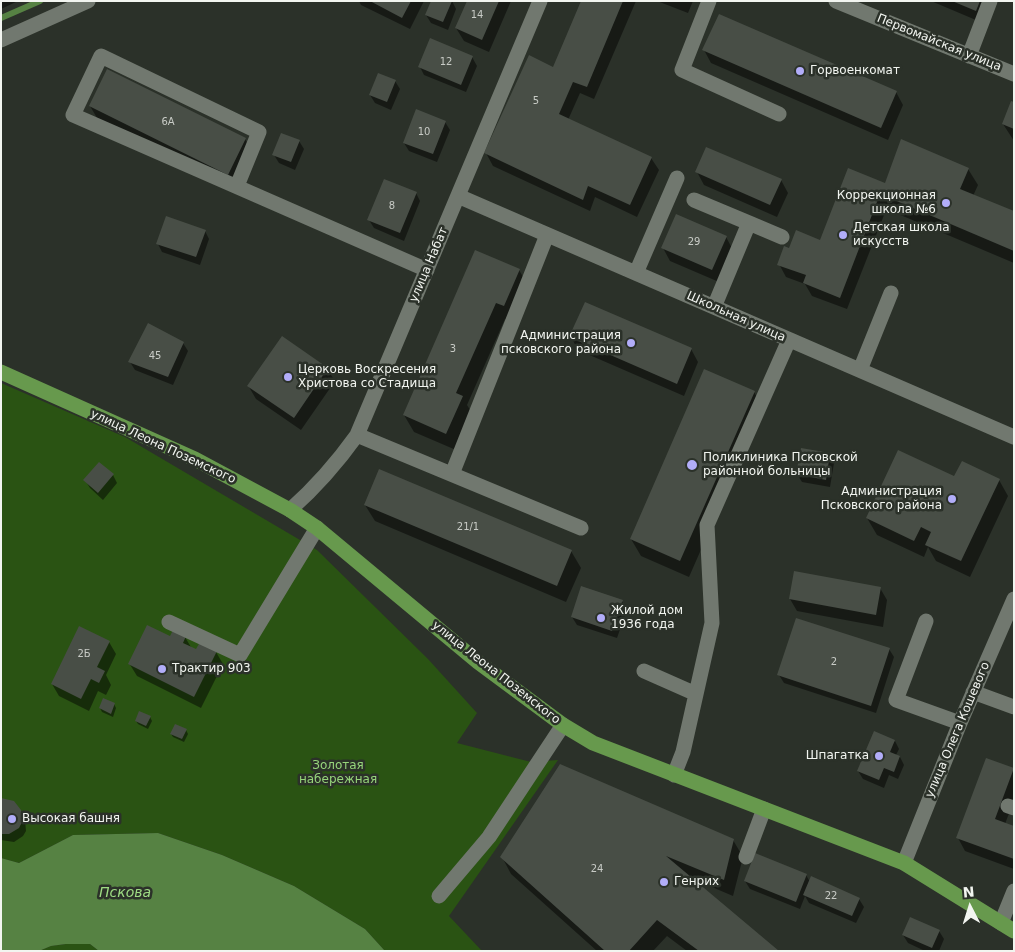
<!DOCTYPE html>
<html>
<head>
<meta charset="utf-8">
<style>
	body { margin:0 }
	#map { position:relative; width:1015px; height:952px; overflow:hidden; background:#2b3129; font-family:"DejaVu Sans",sans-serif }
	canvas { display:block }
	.frame { position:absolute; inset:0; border:2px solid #f2f5f0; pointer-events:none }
	.north { position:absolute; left:945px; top:882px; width:50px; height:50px; -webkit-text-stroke:4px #2b3129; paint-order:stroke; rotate:355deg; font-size:14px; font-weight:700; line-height:20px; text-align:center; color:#f2f5f0 }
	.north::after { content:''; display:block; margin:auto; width:18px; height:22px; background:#f2f5f0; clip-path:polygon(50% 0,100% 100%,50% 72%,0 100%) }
</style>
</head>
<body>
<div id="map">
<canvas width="1015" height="952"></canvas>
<div class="frame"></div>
<div class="north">N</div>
</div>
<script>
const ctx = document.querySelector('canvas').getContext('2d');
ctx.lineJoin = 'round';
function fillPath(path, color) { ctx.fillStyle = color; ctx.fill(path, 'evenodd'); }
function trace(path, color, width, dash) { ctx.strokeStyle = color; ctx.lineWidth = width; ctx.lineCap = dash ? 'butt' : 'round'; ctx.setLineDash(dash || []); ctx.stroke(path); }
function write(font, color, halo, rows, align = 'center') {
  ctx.font = font + ' "DejaVu Sans",sans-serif'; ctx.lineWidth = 5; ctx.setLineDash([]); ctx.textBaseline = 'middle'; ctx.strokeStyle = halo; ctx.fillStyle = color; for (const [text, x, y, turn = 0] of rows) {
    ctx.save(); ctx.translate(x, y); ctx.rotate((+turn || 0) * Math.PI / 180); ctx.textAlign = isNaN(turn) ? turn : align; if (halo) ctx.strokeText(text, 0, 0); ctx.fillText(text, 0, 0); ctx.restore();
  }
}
const green = new Path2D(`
	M1,383l124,54 192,113 111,109 49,54 -20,30 74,19 27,-2 -109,156 33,35h-97l-20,-22 -71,-43 -72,-31 -64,-22 -85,2 -54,28 -18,-5z
	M66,944h24l9,7h-60l12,-5z`);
const water = new Path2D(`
	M158,833l64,22 72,31 71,43 20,22h-286l-9,-7h-24l-15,2 -12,5h-38v-93l18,5 54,-28z`);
const shadow = new Path2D(`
	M1,1h17l-17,8z
	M359,1h65l-14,28 -49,-24z
	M452,1l4,8 -8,21 -17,-7 -5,-8z
	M468,1h43l-22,51 -25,-11 -8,-13z
	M582,1h54l-42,98 -14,-6 -12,27 83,38 8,12 -22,47 -42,-20 -5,14 -97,-45 -7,-13 68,-84z
	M657,1h36l-5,12z
	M931,1h61l-9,22z
	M704,50l192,42 7,13 -15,35 -177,-77z
	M472,57l5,9 -11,26 -42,-17 -4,-8z
	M395,81l5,8 -9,21 -16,-7 -5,-8z
	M1014,104v37l-11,-17z
	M90,106l155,33 10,17 -18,34 -137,-67z
	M445,122l5,8 -13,32 -28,-11 -5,-8z
	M299,141l5,8 -9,21 -16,-7 -5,-8z
	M968,169l10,16 -5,11 41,16v51l-123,-52 -3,-6 -41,104 -35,-13 -7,-12 -19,-7 -7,-13 11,-14 31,-9 64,-56z
	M697,172l84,8 7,13 -11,24 -73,-32z
	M416,193l4,8 -16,40 -30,-13 -5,-8z
	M205,231l4,8 -9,26 -38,-13 -4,-8z
	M726,237l7,13 -14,32 -49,-21 -7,-13z
	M519,270l10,17 -16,35 -8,-3 -38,86 5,8 -16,37 -42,-18 -10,-17z
	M571,337l120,12 7,13 -14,34 -106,-46z
	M183,343l5,8 -15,34 -38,-15 -5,-8z
	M327,369l8,12 -34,49 -45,-31 -7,-12z
	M754,392l9,16 -74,169 -48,-21 -10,-17z
	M830,454l4,9 -4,24 -28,-5 -5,-8z
	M113,475l4,8 -14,17 -13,-12 -5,-8z
	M955,478l44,2 9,16 -38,81 -34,-16 -8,-14 -4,10 -47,-22 -10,-17z
	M365,505l206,46 10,17 -15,34 -191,-81z
	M880,588l7,12 -4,27 -86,-16 -7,-12z
	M622,601l5,8 -10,29 -40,-13 -5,-8z
	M185,637l7,12 5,2 19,1 7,12 -22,44 -64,-32 -8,-13 41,-25z
	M109,642l7,12 -10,21 5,10 -5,10 -8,-4 -9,20 -30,-15 -7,-12z
	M889,649l5,8 -18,56 -92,-30 -5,-8z
	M114,704l2,4 -3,9 -11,-5 -2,-4z
	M150,717l2,4 -4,8 -10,-5 -2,-3z
	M186,730l2,4 -4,8 -11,-5 -2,-3z
	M895,741l4,8 -3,6 4,2 4,8 -6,14 -9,-4 -5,13 -21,-9 -5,-8z
	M1013,769l1,31 -9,24 9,3v42l-49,-18 -7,-13z
	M1,800l19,11 5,9 1,11 -3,5 -9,6 -13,-2z
	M733,840l10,17 -10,39 -40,-17 84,72h-90l-20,-15 -14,15h-56l-86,-77 -9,-17z
	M806,875l4,7 49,17 5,8 -8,16 -47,-20 -4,-7 -5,13 -50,-20 -5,-8z
	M939,931l5,8 -5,12h-14l-17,-8 -5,-8z`);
const stream = new Path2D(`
	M1,18l39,-17`);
const building = new Path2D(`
	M370,1h41l-9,17z
	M431,1h21l-9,21 -18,-7z
	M467,1h32l-17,39 -27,-12z
	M581,1h42l-36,86 -14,-5 -14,32 93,43 -22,48 -42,-19 -5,14 -99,-47 45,-98 24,12z
	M952,1h28l-4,10z
	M719,14l178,77 -16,37 -179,-78z
	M430,38l43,18 -12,29 -43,-18z
	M107,69l139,69 -18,37 -139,-69z
	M378,73l18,7 -9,22 -18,-7z
	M1011,101l3,1v27l-12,-5z
	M416,109l30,12 -13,33 -30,-11z
	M281,133l19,7 -9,22 -19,-7z
	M901,139l68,29 -9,21 54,22v40l-134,-57 -40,104 -37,-15 3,-8 -29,-10 7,-19 5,2 7,-18 24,10 28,-72 37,15z
	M706,147l76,32 -12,26 -75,-33z
	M384,179l33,13 -17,41 -33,-13z
	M676,214l51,22 -15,34 -51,-22z
	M166,216l40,14 -10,27 -40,-13z
	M475,250l45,19 -16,37 -8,-3 -40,90 7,3 -17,38 -43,-19z
	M585,302l107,46 -15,36 -108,-47z
	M148,323l36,19 -16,35 -40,-15z
	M282,336l46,32 -34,50 -47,-32z
	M704,369l51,22 -75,170 -50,-22z
	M801,448l29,5 -4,27 -30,-6z
	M898,450l56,26 8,-15 38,18 -39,82 -36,-16 6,-13 -10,-5 -7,14 -48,-23z
	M99,462l15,12 -16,19 -15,-13z
	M379,469l193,81 -15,36 -193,-81z
	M794,571l87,16 -5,28 -87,-16z
	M581,586l42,14 -11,31 -41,-14z
	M796,618l94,30 -19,58 -94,-31z
	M147,625l23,11 3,-6 13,6 -3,7 13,6 4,-7 17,9 -23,46 -66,-33z
	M79,626l31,15 -13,26 8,4 -6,12 -8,-4 -10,20 -30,-15z
	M103,698l12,5 -4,11 -12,-6z
	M139,711l12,5 -5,10 -11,-5z
	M175,724l12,5 -5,10 -12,-5z
	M874,731l21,9 -5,12 10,4 -6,16 -10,-4 -5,12 -22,-9z
	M986,758l28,10 -19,51 19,7v33l-58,-21z
	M560,764l174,75 -10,41 -58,-24 113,95h-80l-42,-31 -28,31h-24l-105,-94z
	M1,798l13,3 7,9 1,12 -3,6 -10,6h-8z
	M755,853l52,21 -11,28 -52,-21z
	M811,876l49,22 -8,18 -49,-21z
	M910,917l30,13 -8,18 -30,-13z`);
const minor = new Path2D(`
	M709,1l-27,69 97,44
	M836,1l178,73
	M1,40l87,-39
	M969,56l21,-55
	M237,186l22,-54 -158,-76 -28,59 354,155
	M458,196l556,241
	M694,200l55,23 -35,84
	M749,223l33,14
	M636,273l41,-95
	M860,370l31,-77
	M357,435l224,93
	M452,474l95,-239
	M290,510c26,-23 47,-47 67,-75l183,-434
	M926,621l-30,79 64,23
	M169,622l71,33 77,-127
	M644,671l52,23
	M973,692l41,15
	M674,775l9,-23 29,-129 -5,-98 82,-185
	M1008,806l6,2
	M746,857l18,-48
	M904,863l56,-140 54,-124
	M439,896l50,-59 74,-112
	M1001,923l13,-32`);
const major = new Path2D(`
	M1,372l194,87 95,51 27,18 161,134 85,63 30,18 311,120 110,68`);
const markers = [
	[800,71,5,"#b2adf9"],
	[946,203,5,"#b2adf9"],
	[843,235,5,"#b2adf9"],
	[631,343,5,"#b2adf9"],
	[288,377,5,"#b2adf9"],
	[692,465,6,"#b2adf9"],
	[952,499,5,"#b2adf9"],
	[601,618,5,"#b2adf9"],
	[162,669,5,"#b2adf9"],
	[879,756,5,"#b2adf9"],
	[12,819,5,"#b2adf9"],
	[664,882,5,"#b2adf9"]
];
const numberNames = [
	["14",477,15],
	["12",446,62],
	["5",536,101],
	["6А",168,122],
	["10",424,132],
	["8",392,206],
	["29",694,242],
	["3",453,349],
	["45",155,356],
	["21/1",468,527],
	["2Б",84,654],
	["2",834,662],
	["24",597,869],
	["22",831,896]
];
const streetNames = [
	["Первомайская улица",939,43,22],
	["улица Набат",429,265,-67],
	["Школьная улица",736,317,24],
	["улица Леона Поземского",163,447,25],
	["улица Леона Поземского",496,673,38],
	["улица Олега Кошевого",958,730,-67]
];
const poiNames = [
	["Горвоенкомат",810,71],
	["Коррекционная",936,196,"right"],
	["школа №6",936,210,"right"],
	["Детская школа",853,228],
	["искусств",853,242],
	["Администрация",621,336,"right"],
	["псковского района",621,350,"right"],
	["Церковь Воскресения",298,370],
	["Христова со Стадища",298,384],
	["Поликлиника Псковской",703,458],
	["районной больницы",703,472],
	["Администрация",942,492,"right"],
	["Псковского района",942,506,"right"],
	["Жилой дом",611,611],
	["1936 года",611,625],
	["Трактир 903",172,669],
	["Шпагатка",869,756,"right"],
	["Высокая башня",22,819],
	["Генрих",674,882]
];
const parkNames = [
	["Золотая",338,766],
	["набережная",338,780]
];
const waterNames = [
	["Пскова",125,893]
];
fillPath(green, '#2a5313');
fillPath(water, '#568243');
fillPath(shadow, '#0007');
trace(stream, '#568243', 6);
fillPath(building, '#484e46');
trace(minor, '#71786f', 15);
trace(major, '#67994d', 15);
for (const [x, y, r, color] of markers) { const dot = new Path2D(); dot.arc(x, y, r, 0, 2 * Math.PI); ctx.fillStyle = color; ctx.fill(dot); trace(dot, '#2b3129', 2); }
write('10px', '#c8cbc6', null, numberNames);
write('12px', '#f2f5f0', '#2b3129', streetNames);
write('12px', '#f2f5f0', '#2b3129', poiNames, 'left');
write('12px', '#96d47b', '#2b3129', parkNames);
write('italic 14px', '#9edc83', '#2b3129', waterNames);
</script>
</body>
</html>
